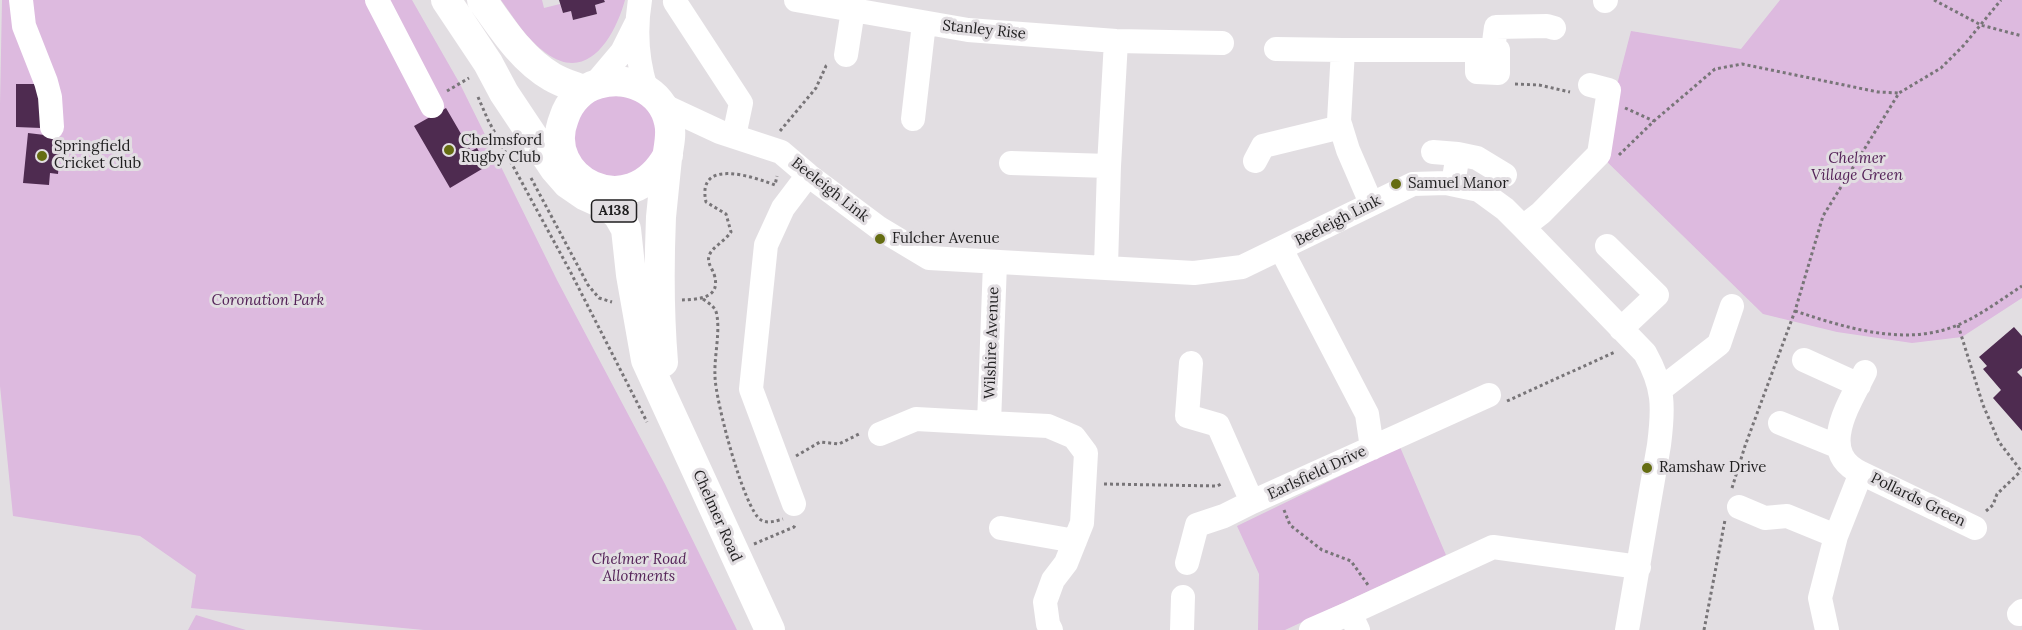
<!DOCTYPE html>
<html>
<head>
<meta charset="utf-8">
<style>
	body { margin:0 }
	canvas { display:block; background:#e2dee2 }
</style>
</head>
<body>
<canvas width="2022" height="630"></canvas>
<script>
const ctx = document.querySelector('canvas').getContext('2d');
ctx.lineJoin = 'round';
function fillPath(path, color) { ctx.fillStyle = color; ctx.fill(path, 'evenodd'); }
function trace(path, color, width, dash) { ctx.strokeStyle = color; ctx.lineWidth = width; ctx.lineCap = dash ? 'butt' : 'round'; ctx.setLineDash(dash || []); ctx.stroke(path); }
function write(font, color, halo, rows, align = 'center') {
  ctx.font = font + ' Lora,serif'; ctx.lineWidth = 6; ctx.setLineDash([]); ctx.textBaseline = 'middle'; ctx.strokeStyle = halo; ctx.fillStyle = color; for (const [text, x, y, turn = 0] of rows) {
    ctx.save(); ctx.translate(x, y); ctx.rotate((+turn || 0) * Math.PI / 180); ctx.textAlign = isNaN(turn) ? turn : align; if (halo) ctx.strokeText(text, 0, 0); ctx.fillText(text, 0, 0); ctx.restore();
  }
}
const green = new Path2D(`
	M2,0h410l48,84 97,196 108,204 72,146h-313l-233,-22 5,-33 -56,-39 -127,-20 -13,-130v-281z
	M501,0h41l2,8 16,-4 3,9 8,-2 2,9 24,-6 -2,-9 10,-3 -1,-2h21c-10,36 -37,84 -79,53 -19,-13 -32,-35 -45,-53z
	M1780,0h242v298l-60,39 -50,6 -75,-11 -74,-18 -164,-160 32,-123 110,18z
	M601,94l38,5 18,23 -1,29 -19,22 -28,5 -24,-11 -13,-22 2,-25z
	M1400,447l46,108 -161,75h-27l1,-56 -22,-48z
	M196,615l50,15h-58z`);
const building = new Path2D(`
	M559,0h45l1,2 -10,3 2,9 -24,6 -2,-9 -8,2z
	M16,84h26l-1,44 -25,-1z
	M446,108l25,43 6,-3 10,18 -37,22 -36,-62z
	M28,133l25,3v2l8,1 -3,35 -8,-1 -1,12 -26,-2z
	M2014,327l8,9v32l-5,4 5,5v54l-29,-33 8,-8 -18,-21 4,-3 -8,-9z`);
const path = new Path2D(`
	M1934,0l47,25 41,11
	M1515,84l24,1 31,7
	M447,91l22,-13
	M478,97l10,23 82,151 77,151
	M1625,108l29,13
	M780,131l36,-43 10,-22 3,-2
	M1619,155l35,-34 61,-52 27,-5 136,28 21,1
	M531,178l57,107 11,13 13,4
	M703,299c7,5 13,8 14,17 3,18 -3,41 -2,60 0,23 29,134 46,144 7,4 14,1 22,-1
	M682,300c16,-1 40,-1 32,-26 -2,-6 -7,-11 -5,-18 2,-8 16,-15 22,-24l-5,-18 -20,-12c-10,-45 48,-25 69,-17l2,-9
	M1795,311c52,17 110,36 163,14 23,-10 44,-26 64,-39
	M1958,325l25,80 16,37 23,30
	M1507,401l108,-49
	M796,456l24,-14 19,2 22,-11
	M1104,484l113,2 6,-3
	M1732,488l13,-42 50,-135 28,-95 76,-123 42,-25 23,-23 37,-45
	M1284,510l6,15 32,25 29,11 17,24
	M1986,511l7,-6 4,-11 24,-23
	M754,544l40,-17 2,-4
	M1704,630l21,-110`);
const minor = new Path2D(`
	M21,0l3,26 22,56 4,15 2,30
	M377,0l55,106
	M640,0c-5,30 -3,60 6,89
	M676,0l-1,2 66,101 -7,33
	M796,0l57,10
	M1605,1l1,-1
	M1276,49l67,1 -4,71 9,29 23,53
	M1343,50h155v23l-21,-1v-22
	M1493,50l3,-23 51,-1 7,2
	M846,55l7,-45 115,20 148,11 106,2
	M595,84l27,-32 14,-28
	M662,105l58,27 61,20 27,23 71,53 50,30 265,15 48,-6 171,-83 33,-1 33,7 26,19 18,18 122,126c19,34 19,53 14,92l-32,185
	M913,119l11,-96
	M1433,152l25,2
	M1255,161l8,-15 78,-19
	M1011,163l98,3
	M1453,184l5,-30 19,4 28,17
	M1523,227l18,-14 58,-59 10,-64 -19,-5
	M1607,246l50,49 -36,34
	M1281,249l86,165 5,34
	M995,263l-6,160 59,3 26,11 12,16 -4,70 -16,40 -13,17 -8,22 3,22 3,6
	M1106,266l3,-100 7,-125
	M1804,360l55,25
	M1191,363l-4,53 31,9 34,77 237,-107
	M1661,389l58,-45 13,-38
	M1780,423l59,24
	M880,434l36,-15 73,4
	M1861,473l114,55
	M794,504l-43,-115 15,-144 17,-37 25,-33
	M1739,507l26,11 22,-2 49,20
	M1001,528l74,13
	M1187,563l10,-38 27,-9 28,-14
	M2019,614l3,-3
	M1182,630l1,-33
	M1311,630l39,-17
	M1358,630l-8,-17 143,-66 146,20
	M1827,630l-7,-32 16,-62 25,-63c-45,-21 -11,-70 4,-101`);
const major = new Path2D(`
	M446,0l42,63 16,30 50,75 14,16 16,11 22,10 12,10 8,14 5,46 15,85 124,270
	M482,0c20,28 40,60 70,77 10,6 21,9 31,13
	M663,362c-4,-48 -4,-97 -2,-145 2,-20 4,-40 6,-59 2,-13 5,-24 2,-36 -7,-32 -41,-47 -71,-38 -16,4 -29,18 -34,34 -24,60 65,109 104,37`);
const markers = [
	[449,150,6,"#656d12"],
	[42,156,6,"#656d12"],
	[1396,184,6,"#656d12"],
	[880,239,6,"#656d12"],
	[1647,468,6,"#656d12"]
];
const shields = [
	[614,211,45]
];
const shieldNames = [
	["A138",614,211]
];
const streetNames = [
	["Stanley Rise",984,30,6],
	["Beeleigh Link",830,190,38],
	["Beeleigh Link",1338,221,-27],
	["Wilshire Avenue",992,343,-88],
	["Earlsfield Drive",1317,473,-25],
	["Pollards Green",1918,500,26],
	["Chelmer Road",717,516,66]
];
const poiNames = [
	["Chelmsford",461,141],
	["Rugby Club",461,158],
	["Springfield",54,147],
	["Cricket Club",54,164],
	["Samuel Manor",1408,184],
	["Fulcher Avenue",892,239],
	["Ramshaw Drive",1659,468]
];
const parkNames = [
	["Chelmer",1857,159],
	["Village Green",1857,176],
	["Coronation Park",268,301],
	["Chelmer Road",639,560],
	["Allotments",639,577]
];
fillPath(green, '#ddbadf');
fillPath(building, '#4e2b50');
trace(path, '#787578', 3, [3, 3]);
trace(minor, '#fff', 24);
trace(major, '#fff', 30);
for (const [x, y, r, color] of markers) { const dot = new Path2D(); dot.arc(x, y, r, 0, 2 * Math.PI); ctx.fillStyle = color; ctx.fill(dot); trace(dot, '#e2dee2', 2); }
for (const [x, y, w] of shields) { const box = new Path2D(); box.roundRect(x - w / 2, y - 11, w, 22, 4.5); ctx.fillStyle = '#e2dee2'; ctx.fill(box); trace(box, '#201f20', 1.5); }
write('bold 14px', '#201f20', null, shieldNames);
write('15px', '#201f20', '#e2dee2', streetNames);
write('15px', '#201f20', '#e2dee2', poiNames, 'left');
write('italic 15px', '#532157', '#e2dee2', parkNames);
</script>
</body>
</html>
